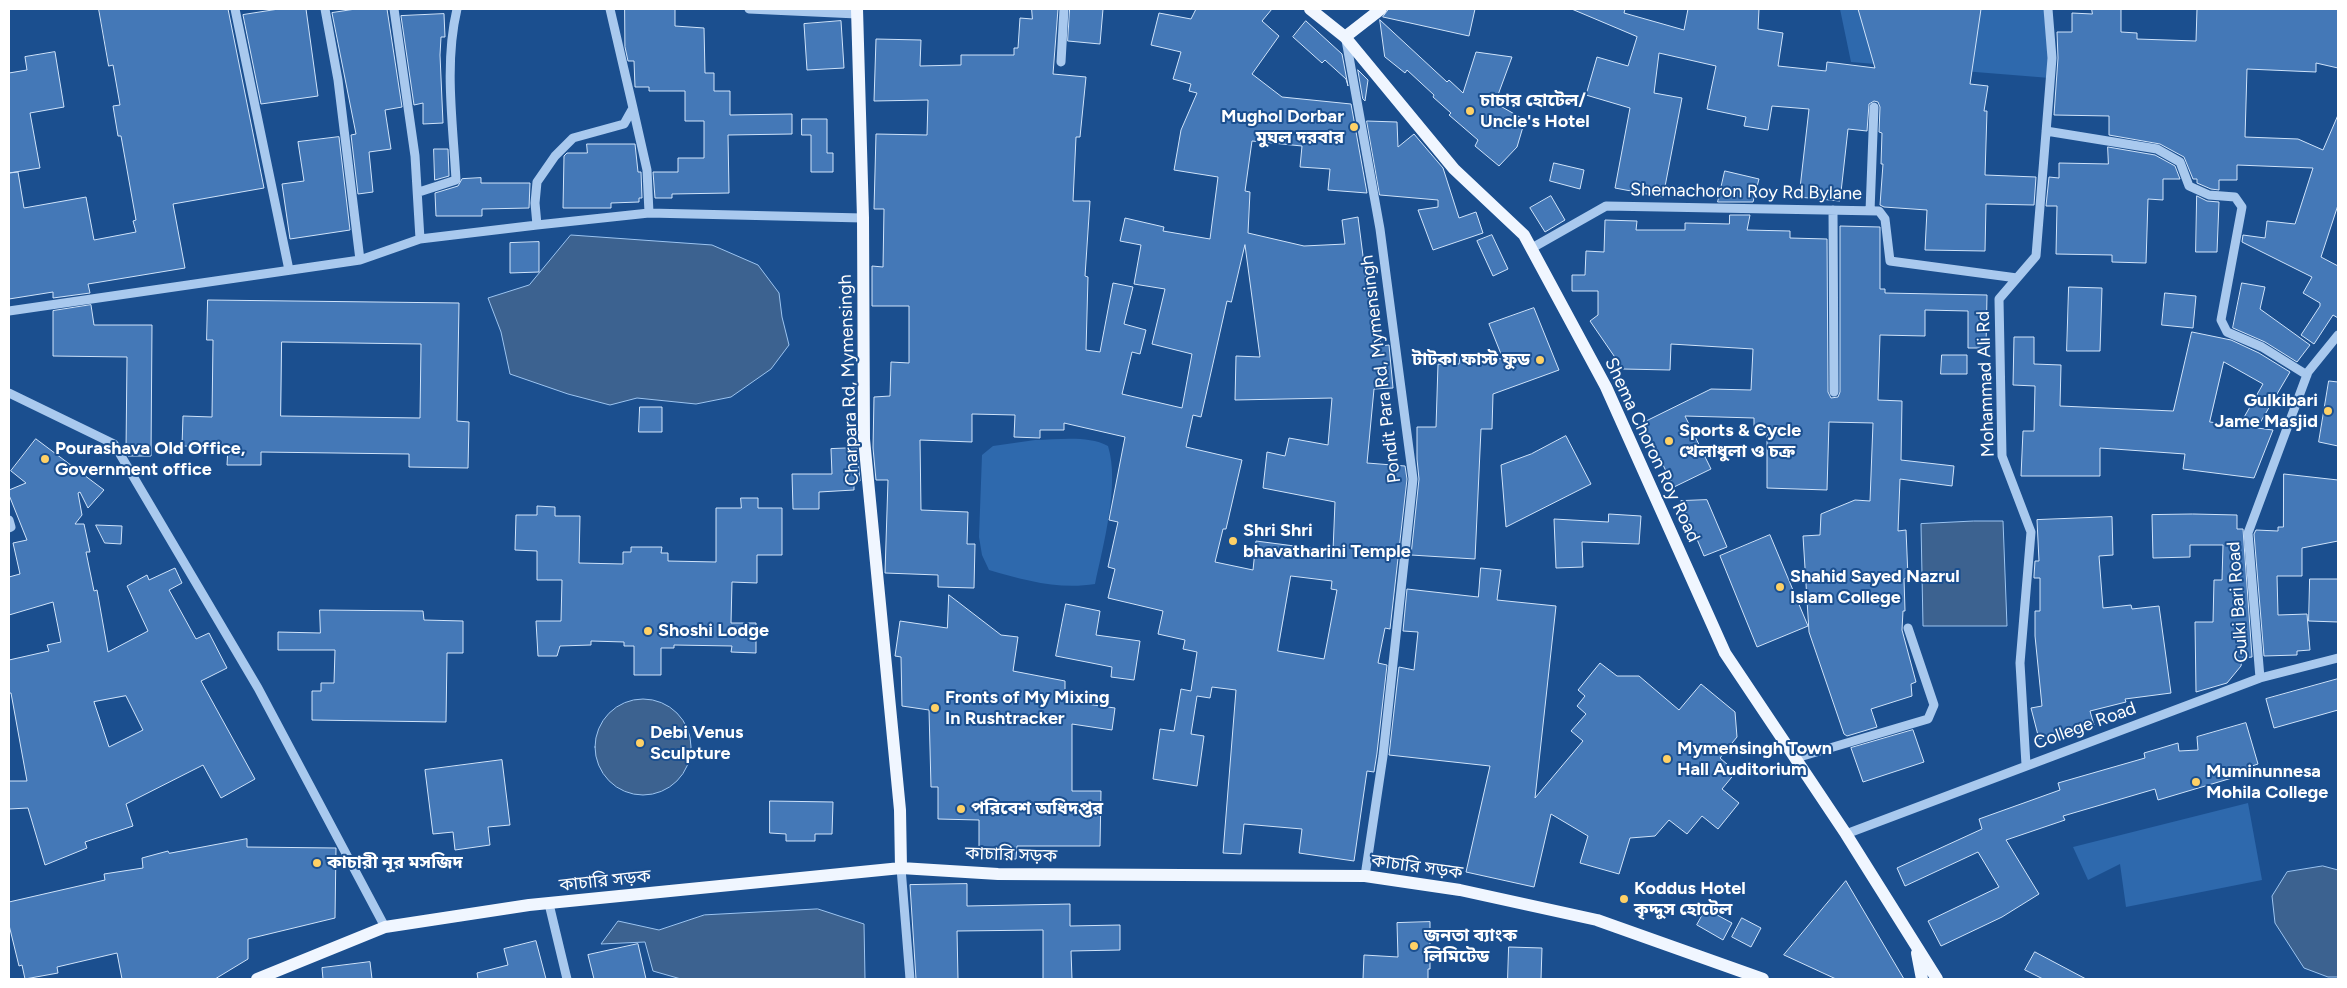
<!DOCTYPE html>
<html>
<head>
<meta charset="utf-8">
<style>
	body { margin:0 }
	#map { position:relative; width:2347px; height:988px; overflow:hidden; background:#1b4f8f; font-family:Figtree,sans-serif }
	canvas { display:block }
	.frame { position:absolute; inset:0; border:10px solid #fff; pointer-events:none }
</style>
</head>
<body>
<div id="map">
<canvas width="2347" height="988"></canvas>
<div class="frame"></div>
</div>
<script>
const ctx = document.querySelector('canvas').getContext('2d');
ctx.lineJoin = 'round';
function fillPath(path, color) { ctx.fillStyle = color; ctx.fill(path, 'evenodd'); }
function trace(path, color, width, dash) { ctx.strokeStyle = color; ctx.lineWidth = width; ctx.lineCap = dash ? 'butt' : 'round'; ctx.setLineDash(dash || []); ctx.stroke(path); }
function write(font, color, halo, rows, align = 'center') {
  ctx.font = font + ' Figtree,"Noto Sans Bengali",sans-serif'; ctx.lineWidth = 4; ctx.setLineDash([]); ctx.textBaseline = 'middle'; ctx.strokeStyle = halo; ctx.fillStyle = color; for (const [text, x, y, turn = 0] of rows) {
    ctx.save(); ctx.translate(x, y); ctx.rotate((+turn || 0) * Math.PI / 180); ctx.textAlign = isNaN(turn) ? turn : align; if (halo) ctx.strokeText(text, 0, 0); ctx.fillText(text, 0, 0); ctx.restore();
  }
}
const green = new Path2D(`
	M1840,9h204l6,69 -199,-16z
	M1035,440c23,0 52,-5 73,6 12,38 -5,100 -13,138 -36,6 -72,-4 -106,-14l-7,-15 -3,-18 3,-82 11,-9z
	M2248,803l14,77 -136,27 -6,-43 -32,16 -15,-33z`);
const water = new Path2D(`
	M571,235l141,10 46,20 21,28 3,24 7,28 -18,24 -40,28 -35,7 -59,-6 -27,7 -42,-11 -58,-20 -9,-42 -13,-34 41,-13z
	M1974,521h29l4,105h-84l-2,-102z
	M595 747a48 48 0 1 1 96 0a48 48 0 1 1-96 0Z
	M2323,866l15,4v107h-10l-24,-9 -29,-45 -3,-27 15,-24z
	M818,909l46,15 1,55h-184l-28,-8 -8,-29 -44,2 17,-23 41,9 45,-15z`);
const building = new Path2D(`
	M99,9h129l36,179 -91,16 12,64 -97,16 2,9 -37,5v-6l-44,7v-126l9,-1 6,36 62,-11 8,43 42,-8 -3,-11 3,-1 -15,-84h-3l-5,-30 7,-1 -7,-40 -4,1z
	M279,9h27l12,87 -57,8 -18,-89z
	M356,9h31l15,98 -17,3 6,39 -22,3 4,40 -15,2 -7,-59 5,-1 -24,-121z
	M625,9h50v17l29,2 1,45h9v18h16v24l62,-1v20l-64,1 1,58 -57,1v4h-17l-2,-26h25v-14h26v-37h-19v-30h-36v-4h-14l-1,-26h-6l-3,-14z
	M1032,9h26l-5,65 33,3 -6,60h-4l-3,64h17l-5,75 3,1 -2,73 14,2 13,-69 20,4 -9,37 22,6 -6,24 -8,-2 -10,42 60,14 10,-54 -40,-10 13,-55 -31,-5 7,-39 -21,-4 5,-23 39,9 -1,4 47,8 8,-62 -44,-7 7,-40 16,-37 -8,-2 2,-7 -18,-5 8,-27 -30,-7 8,-32 32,6 5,-10h76l-10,12 17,15 -27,38 30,23 69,7 16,89 -39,-3 2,-21 -30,-2 2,-21 -50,-5 -7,50 5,1 -2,41 56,13 41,-2 -3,-24 16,-3 14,109h7l2,20 8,-1 4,43 -19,1 -7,74 38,3 2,13 -17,150 -5,-1 -7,35 9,2 -10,88 -3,19 -7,-1 -13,90 -55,-8 3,-24 -58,-5 -3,30 -18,-1 13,-163 -24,-3 -2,11 -13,-2 -6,38 13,2 -7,50 -44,-7 7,-50 14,2 7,-42 10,2 6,-39 -14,-3 2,-9 -27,-6 5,-23 -55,-13 7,-29 -7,-2 10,-45 -9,-2 16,-83 -61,-14v7h-24v8l-26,-1 1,-22 -43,-1v28l-52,-2 1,70 47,2 -1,32h8l-1,44 -36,-1v-12l-53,-2 3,-93h-12l-3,-32 1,-51 16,-1 1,-34 18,1v-57h-37v-40l11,1 1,-58h-10l2,-75 51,1 1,-35 -54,1 2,-62 45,1 -1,26 41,-1v-10h53v-7h4l2,-30 12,1zM1245,245l15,112 -24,-1 -1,44 97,-2 -4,47 -39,-7 -4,18 -18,-4 -4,36 72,14 -2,49 -77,-10 -3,29 -38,-8 8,-33h3l16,-69 -56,-13 7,-32 8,2 26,-116 4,1zM1291,576l41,5 -1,8 6,1 -13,69 -46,-8z
	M1070,9h33l-3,35 -32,-3z
	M1389,9h86l-6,27 -86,-19z
	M1572,9h53l-1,4 60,17 4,-21h71l-1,20 25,4 -5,33 48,5 1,-9 48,6 -17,-59h123l-11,75 18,2 -4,25h3l-2,64 51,2 -2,28 -48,-1 -1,47 -60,-1 2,-40 -43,-3 -4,-2 3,-41h-2l1,-31 -3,-1 1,-25 -2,-5 -4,-1 -5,3 -2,27 -19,-2 -8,72 -41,-4 10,-88 -37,-3 -4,24 -24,-4 2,-9 -39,-8 9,-43 -57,-13 -5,40 28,5 -19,99 -48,-9 15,-80 -44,-13 11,-38 31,9 9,-29z
	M2092,9h29v23l16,1v6l59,2 1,-32h141v59l-22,-5v9l-69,-3 -2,68 53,2 25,11 15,-35v90l-17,52 17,9v52l-5,-3 -19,29 -13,-9 19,-29v-3l-17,-10 9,-16 -70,-35 1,-7 22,3 2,-17 28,3 18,-56 -76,-3v15h-18v10l-8,-1 -14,-6v-4h-4l-9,-22 -24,-13 -51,-9v-19l-55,-1 4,-57 -1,-26h15v-19l20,1z
	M444,14l1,23h-4l-1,18 3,68 -20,1v-21l-9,2 -13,-89z
	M1380,20l67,62 2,-2 14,13 13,-41 36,5 -17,46 30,17 -8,27 -18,19 -24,-20 3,-6 -29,-25 2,-2 -18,-16 1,-2 -27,-25 -2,3 -20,-16z
	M841,21l3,47 -37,2 -3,-46z
	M1306,21l36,33 6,32 -2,-7 -21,-19 -3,3 -29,-26z
	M55,52l9,55 -34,6 10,55 -31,5v-100l18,-3 -2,-13z
	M1358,70l10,10 -3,21 -2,-2z
	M802,119h25v34h6v19h-22v-37h-9z
	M1367,121l30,1 1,25 16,-13 29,34 16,50 17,-6 7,21 -50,17 -15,-40 20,-3v-7l-58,-5z
	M339,137l11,93 -60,9 -8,-55 22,-3 -6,-39z
	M587,144h48l3,28h3l1,26h-3v4l-28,1v5h-48l1,-52 3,-3h20z
	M2108,147l47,8 20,11 5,13h-17v21l-15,-1 -2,64 -34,-1v-7l-56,-1 1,-48h-11l3,-29 10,1v-15l49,1z
	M434,149h14l1,27 -14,4z
	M1554,163l30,7 -4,19 -30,-8z
	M1725,171l34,8 -6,23h-35z
	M481,178v5h49l-1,25 -47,1v7h-46l-1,-23 23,-7 4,-7z
	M1551,196l14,24 -20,12 -15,-24z
	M2197,196l10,5 12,1 -2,50h-21z
	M1730,215h20l-3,15 43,1v7l37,1 1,153 3,6 7,-1 2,-5v-166l40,1v62h5v4l102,2 -1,53h-18v-37l-43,-1v26l-45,-1 -2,65 24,1 -1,59 53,6 -2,20 -52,-7 -2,52 8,-1 2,47 -4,2 1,32h-2l-1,19 14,52 -5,2 1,12 -41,13 6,18 -30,9 -3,-2 -35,-102 -6,-96 17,-1 1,-21 34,-14 15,1 3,-78 -44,-1 -2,68 -60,-2v-58l-13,-1v-11l-69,-2 26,53 -37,18 -32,-64 69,-34 40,1 2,-41 -82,-5 -1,26 -47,-1 -33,-48 8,-6v-24h-26v-16h13l1,-24 18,1 1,-32 32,1 -1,9h49v-7l44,1z
	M1492,235l16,34 -15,7 -16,-35z
	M539,242v30l-29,1v-30z
	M2242,283l23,4 -5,22 50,36 -13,17 -32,-20 -32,-14z
	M2069,287l33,1 -2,63h-33z
	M2165,293l31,3 -3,32 -31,-3z
	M208,300l251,3 -2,118 12,1 -1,46 -59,-1v-13l-148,-2v13h-34l1,-18 -46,-1 1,-30 29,1 1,-77h-6zM282,342l139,2 -1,74 -139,-2z
	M91,305l3,20h58l-1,131h-23l-2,-4 1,-95 -74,-1v-45z
	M1534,308l25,62 -66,24 -1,35h-11l-6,130 -64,-4 8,-76 -2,-20v-32h19l2,-63h21l1,-7 43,2 -14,-35z
	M2192,332l39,8 28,13 31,19 -33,56 16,2 -19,48 -71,-9 2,-15 -85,-6v28h-79l2,-45h11l1,-45 -22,-1 1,-48h20v27l27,1 -1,41 113,5zM2224,362l39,22 -24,42 -29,-4z
	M1942,355h25v19h-26z
	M2329,381l9,1v64l-19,-4z
	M640,407h22v25h-23z
	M1566,436l25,48 -85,43 -5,-62 30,-11z
	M36,439l68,51 -16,18 -8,-16 -2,1 4,22 -7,9h9l6,28h-4l8,39 3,-1 11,62 40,-21 -21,-45 20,-11 2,5 26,-12 7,15 -13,7 27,49 13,-6 18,35 -26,13 54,98 -34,19 -18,-33 -77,39 7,22 -48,16 2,6 -42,17 -17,-57 -19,1v-28h18l-16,-88h-2v-33l40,-9 -2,-6 14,-3 -8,-40 -44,13v-38l11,-3 -7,-31 14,-3 -18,-45v-5l17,-7 -15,-12zM126,696l17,34 -34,17 -15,-45z
	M857,448l3,33h-6v9l-35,2v17h-26l-1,-35h40l-1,-25z
	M2284,474l54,6v61l-36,7v28h-25l1,39 29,-1 3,36 -13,1v4l-33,1 -10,-122 2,-4 22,1v-4h5z
	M741,498h17v10h24v47h-25v28l-25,-1 -1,41h25v30l-25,-1 1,-6 -58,-1v3h-13v27h-27v-29h-10v-4l-33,-1v4l-31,1 -3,10h-19l-2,-35h25l1,-41h-25v-29l-22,-1 1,-35h21v-9l18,1v9h25l-1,47 44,1v-12h8v-5h31l-1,6h7v8l48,1v-54h25z
	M1707,500l20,47 -23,9 -23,-55z
	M1609,514l32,2 -2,28 -57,-2 1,25 -27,1 -2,-49 54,3z
	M2193,514l44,1v14h6l9,128 -10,1 -1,8 -14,17 -31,9 -1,-70h18l1,-42h8l1,-35h-33v12l-37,1 -1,-43z
	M2112,517l1,38 -14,1 4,52 28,-3 1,4 27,-3 12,87 -46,6 1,3 -36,9 4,14 -55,14 -8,-31 11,-2 -7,-70v-25h5v-33h-6v-2l1,-15h4l-2,-41z
	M96,525l26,1 -1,18 -16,-1z
	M1770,535l38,91 -51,21 -37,-91z
	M1481,568l20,2 -4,30 59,6 -21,192 48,-57 -12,-10 15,-17 -9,-8 8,-10 -7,-6 22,-27 17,13h22l40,34 22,-26 34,28 2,25 -17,21 16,14 -14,17 17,14 -21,26 -16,-13 -15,18 -18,-14 -14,16 -25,2 -11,36 -39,-11 8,-27 -37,-22 -17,73 -68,-15 24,-106 -101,-11 10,-88 15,3 4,-38 -15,-1 4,-42 71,8z
	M2310,579h28v43l-29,-1z
	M949,595l52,40 17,2 -5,34 52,10v20l50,7 -3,22 -40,-6v67h29l-1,55h-83l-1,13 -37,-1v-38l-41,-1v-32h-7l-2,-77 -27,-4 -1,-49 -6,-1 5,-35 47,7z
	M1066,604l34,7 -4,24 44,6 -6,39 -23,-3 1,-10 -56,-11z
	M320,610l103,1 1,9 39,1v32h-16l-1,69 -134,-2v-29h9v-8h13l1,-33h-57v-18l42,1z
	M2338,679v31l-64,18 -8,-29z
	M2246,723l12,41 -18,6 2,5 -84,25 -3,-11 -92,27 2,4 -59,20 33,54 -37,23 -61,29 -13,-25 71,-34 -21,-35 -73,34 -8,-18 85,-39 -3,-10 81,-29 -2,-7 87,-25 -1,-5 34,-10 1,8 19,-1 -1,-13z
	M1913,730l11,32 -61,20 -12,-34z
	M502,760l8,65 -22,2 2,18 -35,5 -2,-18 -20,2 -8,-64z
	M770,801l63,1 -1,32h-17v7h-29v-7l-16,-1z
	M247,839v8l89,1 -1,70 -87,21v20l-33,20h-93l-5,-26 -60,14 1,6 -33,6 -3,-14 -3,1 -10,-41v-23l96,-22 -1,-6 39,-6 -1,-10 26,-7 1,2z
	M1846,881l58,98h-68l-52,-24z
	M967,884v22l103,-2v22l50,-1v25l-49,1 1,28h-29v-49l-86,1 1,48h-42l-6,-94z
	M1706,909l26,14 -9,17 -26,-15z
	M1742,918l19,10 -10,19 -19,-10z
	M1430,922v47h-2v10h-65l1,-24 34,2 -1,-34z
	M536,941l10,38h-68l-1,-6 31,-8 -4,-16z
	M638,944l8,35h-52l-6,-24z
	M1509,947l33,1 -1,31h-33z
	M2035,952l51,27h-43l-18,-9z
	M370,962l2,17h-49l-1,-11z`);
const minor = new Path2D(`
	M235,9l54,261
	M325,9l13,71 22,180
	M394,9l21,147 5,83
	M749,9l108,5
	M1346,40l34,189 33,250 -30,277 -18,120
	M1061,62l3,-53
	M633,108l14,62 2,43
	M2046,131l111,18 23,13 9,24 20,9 26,2 7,10 -21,113 6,12 35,15 45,28
	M419,192l37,-12c-3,-56 -12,-116 1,-171
	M1833,210l1,182
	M1870,211l4,-104
	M537,225l-2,-22 2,-21 18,-26 18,-18 51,-14 9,-16 -23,-99
	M1532,248l74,-42 273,5 6,8 5,42 127,17
	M9,311l351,-51 60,-21 117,-14 112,-12 214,5
	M9,393l105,51 144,244 127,239
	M9,520l2,7 -2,1
	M2260,678l-12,-145 60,-161 30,-37
	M1796,758l132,-39 6,-14 -26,-77
	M2026,765l-6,-102 11,-131 -29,-76 -3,-157 37,-43 16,-198 -4,-49
	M1846,834l414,-156 78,-20
	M901,868l9,111
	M549,904l18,75`);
const major = new Path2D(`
	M857,9l6,209 1,221 36,371 1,58
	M1310,9l35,28 109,132 70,66 82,152 119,266 121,181 91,145
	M1345,37l36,-28
	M1917,953l5,26
	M257,979l128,-52 144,-22 372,-37 97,6 367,2 95,14 137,30 166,59`);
const markers = [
	[1470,111,5,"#ffd166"],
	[1354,127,5,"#ffd166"],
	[1540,360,5,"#ffd166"],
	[2328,411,5,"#ffd166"],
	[1669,441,5,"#ffd166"],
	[45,459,5,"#ffd166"],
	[1233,541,5,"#ffd166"],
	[1780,587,5,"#ffd166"],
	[648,631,5,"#ffd166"],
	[935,708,5,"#ffd166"],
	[640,743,5,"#ffd166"],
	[1667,759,5,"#ffd166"],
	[2196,782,5,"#ffd166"],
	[961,809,5,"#ffd166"],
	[317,863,5,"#ffd166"],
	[1624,899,5,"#ffd166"],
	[1414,946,5,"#ffd166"]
];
const poiNames = [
	["চাচার হোটেল/",1480,101],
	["Uncle's Hotel",1480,122],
	["Mughol Dorbar",1344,117,"right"],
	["মুঘল দরবার",1344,138,"right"],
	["টাটকা ফাস্ট ফুড",1530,360,"right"],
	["Gulkibari",2318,401,"right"],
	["Jame Masjid",2318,422,"right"],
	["Sports & Cycle",1679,431],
	["খেলাধুলা ও চক্র",1679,452],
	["Pourashava Old Office,",55,449],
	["Government office",55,470],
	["Shri Shri",1243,531],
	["bhavatharini Temple",1243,552],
	["Shahid Sayed Nazrul",1790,577],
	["Islam College",1790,598],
	["Shoshi Lodge",658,631],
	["Fronts of My Mixing",945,698],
	["In Rushtracker",945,719],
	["Debi Venus",650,733],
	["Sculpture",650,754],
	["Mymensingh Town",1677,749],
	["Hall Auditorium",1677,770],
	["Muminunnesa",2206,772],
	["Mohila College",2206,793],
	["পরিবেশ অধিদপ্তর",971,809],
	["কাচারী নূর মসজিদ",327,863],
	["Koddus Hotel",1634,889],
	["কৃদ্দুস হোটেল",1634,910],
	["জনতা ব্যাংক",1424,936],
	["লিমিটেড",1424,957]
];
const streetNames = [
	["Shemachoron Roy Rd Bylane",1746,192,1],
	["Pondit Para Rd, Mymensingh",1381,369,-97],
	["Charpara Rd, Mymensingh",849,380,-92],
	["Mohammad Ali Rd",1986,384,-92],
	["Shema Choron Roy Road",1652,450,65],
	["Gulki Bari Road",2238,602,-94],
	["College Road",2085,726,-20],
	["কাচারি সড়ক",1011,855,2],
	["কাচারি সড়ক",1417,867,8],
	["কাচারি সড়ক",605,881,-6]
];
fillPath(green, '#2e69ad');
fillPath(water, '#3c6290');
trace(water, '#9cc4f0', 1);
fillPath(building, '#4478b7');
trace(building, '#cfe3fa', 1);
trace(minor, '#a9c9ee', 9);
trace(major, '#f0f6ff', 12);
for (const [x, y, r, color] of markers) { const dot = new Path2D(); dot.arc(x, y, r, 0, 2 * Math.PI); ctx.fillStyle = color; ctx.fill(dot); trace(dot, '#1b4f8f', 2); }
write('bold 18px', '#fff', '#1b4f8f', poiNames, 'left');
write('18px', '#fff', '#1b4f8f', streetNames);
</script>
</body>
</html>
